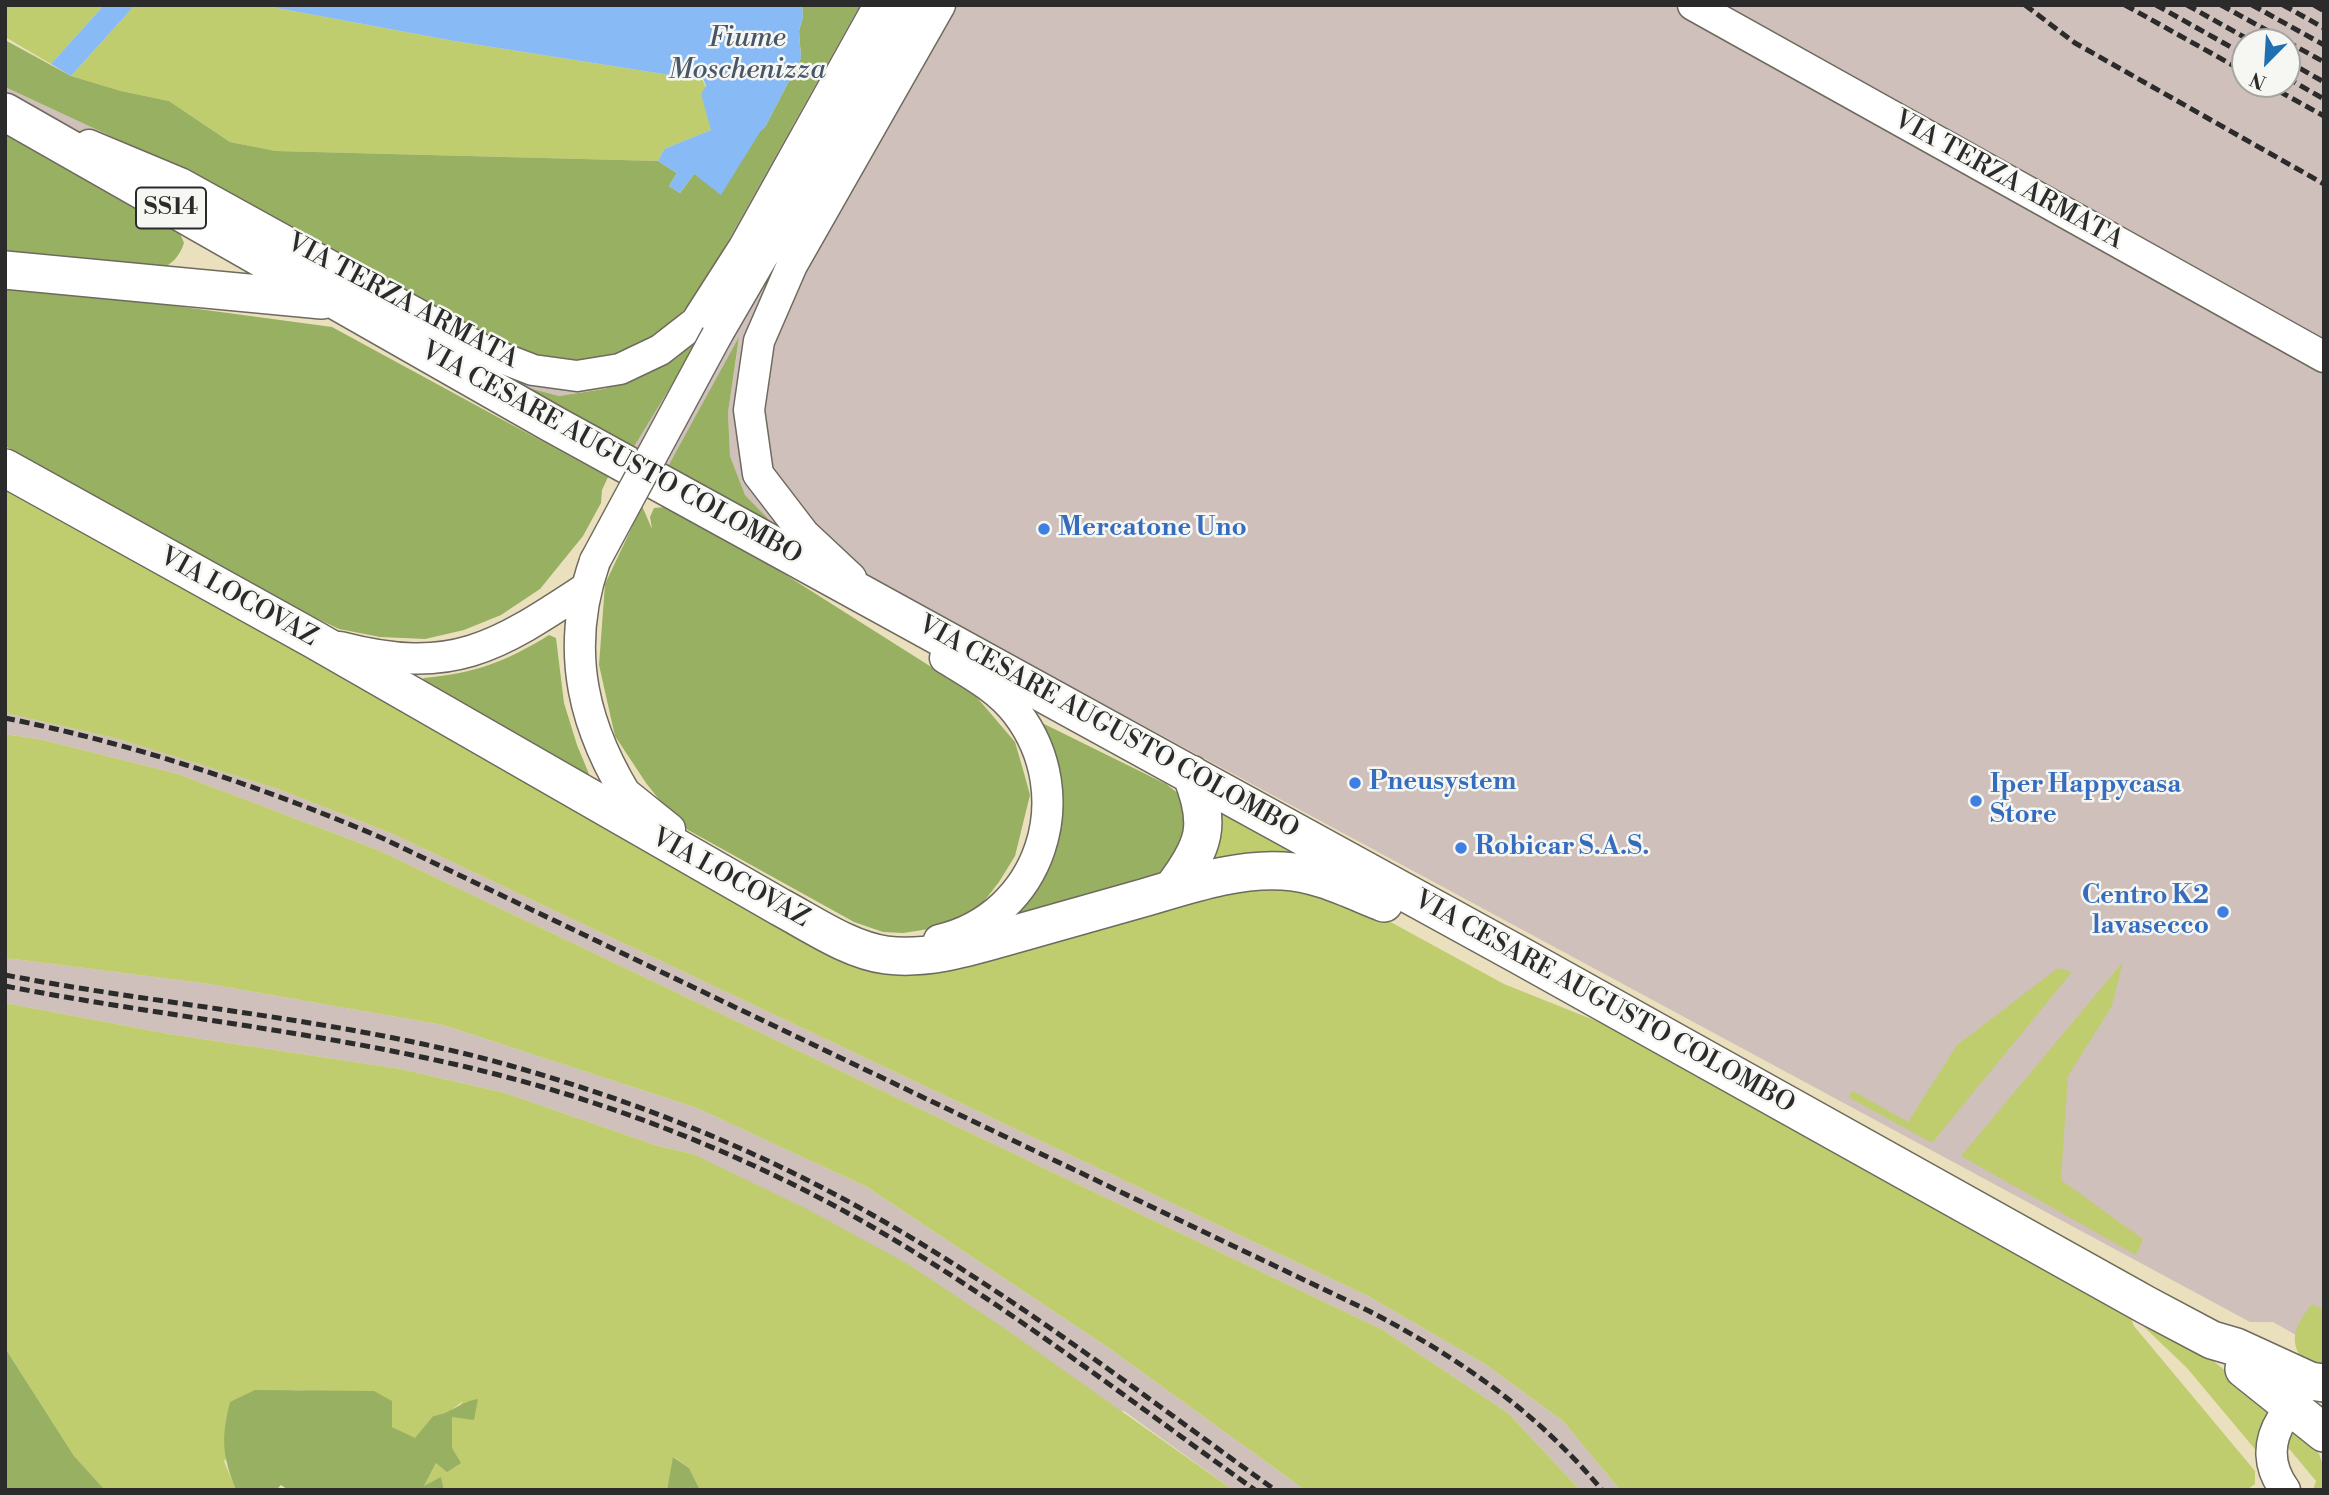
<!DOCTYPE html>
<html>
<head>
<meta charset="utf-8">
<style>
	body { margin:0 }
	#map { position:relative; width:2329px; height:1495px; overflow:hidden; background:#ebe0be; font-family:"Libre Bodoni",serif }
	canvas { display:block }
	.frame { position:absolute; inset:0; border:7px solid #2b2b2b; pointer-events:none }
	.north { position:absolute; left:2231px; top:28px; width:70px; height:70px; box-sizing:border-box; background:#f6f6f2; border:2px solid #a5a5a2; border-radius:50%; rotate:204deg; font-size:19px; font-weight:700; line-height:28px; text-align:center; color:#2b2b2b }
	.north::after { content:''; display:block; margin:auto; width:24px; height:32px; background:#1f6fb2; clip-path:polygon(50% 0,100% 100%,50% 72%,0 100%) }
</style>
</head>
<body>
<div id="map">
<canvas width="2329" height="1495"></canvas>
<div class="frame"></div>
<div class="north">N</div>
</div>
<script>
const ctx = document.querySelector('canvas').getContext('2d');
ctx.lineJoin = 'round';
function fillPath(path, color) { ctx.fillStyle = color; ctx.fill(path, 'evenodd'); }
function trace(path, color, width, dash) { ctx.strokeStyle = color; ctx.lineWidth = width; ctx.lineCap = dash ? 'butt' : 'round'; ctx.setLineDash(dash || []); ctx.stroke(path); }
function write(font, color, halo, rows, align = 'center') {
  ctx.font = font + ' "Libre Bodoni",serif'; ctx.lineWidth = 5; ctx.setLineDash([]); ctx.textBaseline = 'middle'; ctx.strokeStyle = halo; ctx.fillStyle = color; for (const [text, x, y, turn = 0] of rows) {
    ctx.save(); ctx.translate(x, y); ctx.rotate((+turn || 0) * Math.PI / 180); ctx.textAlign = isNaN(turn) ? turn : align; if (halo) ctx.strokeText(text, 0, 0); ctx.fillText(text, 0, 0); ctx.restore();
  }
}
const industrial = new Path2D(`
	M860,5h1464v1346l-51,-29h-23l-1473,-794 -32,-33 -15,-39 -2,-43 11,-74 -73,131 -34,-20 68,-114 -22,21 -35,18 -39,14 -45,7 -41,-11 -513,-290v-8l170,79 210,113 79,45 328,-196zM2245,42h42v42h-42z
	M5,713l110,25 163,51 115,45 975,462 117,68 78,57 57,69h-40l-72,-77 -125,-83 -1005,-480 -200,-76 -135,-34 -38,-6z
	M5,958l198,25 240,42 254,83 170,79 239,159 199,144h-72l-109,-79h-5l-426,-257 -35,-8 -153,-53 -104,-24 -232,-35 -164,-31z`);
const green = new Path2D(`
	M5,5h99l-53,59 -46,-27z
	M135,5h126l193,36 228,36 17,-2c10,8 9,40 12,55l-47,19 -6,12 -382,-10 -46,-9 -61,-41 -48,-10 -50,-15z
	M5,487l860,477 388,-75 72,1 51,24 128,70 115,46 514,285 -1,6 2,5 121,145v13l-8,6h-627l-57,-69 -78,-57 -117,-68 -975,-462 -115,-45 -163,-51 -110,-25z
	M5,734l38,6 135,34 200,76 1005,480 125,83 72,77h-275l-199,-144 -239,-159 -170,-79 -254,-83 -240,-42 -198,-25z
	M1222,808l67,41 -2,5 -66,11 -14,-8 8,-47z
	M2123,962l-11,44 -44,70 -7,104 82,59 -7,16 -175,-99z
	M2058,968l14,4 -140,171 -84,-46 5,-6 55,31 49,-77z
	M5,1003l164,31 232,35 104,24 153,53 35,8 114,55 99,54 98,65 229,162h-533l-11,-22 -15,-11 -7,33h-223l-3,-12 -18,10 13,-25 16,-15v-32l11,-15 -18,14 -12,1 -18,23 -90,-47 -31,-2 -70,71 12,29h-131l-31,-34 -69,-108z
	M1774,1075l376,209 -1,2 -376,-209z
	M2312,1304l12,6v59l-21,-9c-16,-21 -6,-37 9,-56z
	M2146,1321l66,39 61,49 -9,51 -77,-92 -44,-42z
	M2289,1426c30,24 35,24 35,64h-11l3,-9 -30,-36z`);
const forest = new Path2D(`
	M802,5h58l-161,288 -34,38 -39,20 -46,9 -48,-4 -68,-32 -79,-45 -210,-113 -170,-79v-47l66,36 50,15 48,10 61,41 46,9 382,10 19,12 -8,13 11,7 14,-19 71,-47 36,-69 -2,-27 4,-14z
	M5,130l175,103 4,10c-5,14 -11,20 -24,27l-155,-13z
	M5,283l327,44 276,150 -6,13 -1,13 -18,33 -43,53 -39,26 -37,15 -39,9 -45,-2 -41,-8 -54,-26 -280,-157z
	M703,333l-71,117 -114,-65 41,11 45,-7 39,-14 35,-18z
	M739,337l-11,76 2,43 15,39 32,33 -111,-58z
	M642,506l10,23 -2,-12 4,-9 23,-2 297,188 41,48 9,31 6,22 -15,61 -16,26 -17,22 -21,15 -32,10 -26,4 -20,-1 -29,-10 -166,-92 -23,-23 -19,-24 -31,-47 -16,-71 6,-81z
	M549,635l7,3 8,65 13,42 12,29 -5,7 -166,-98 6,-5c52,-5 81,-16 125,-43z
	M1036,720l130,64 22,17 -2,37 -19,28 -18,15 -126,39 -8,-13 23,-30z
	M5,1348l69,108 31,34h-100z
	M255,1390l119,1 18,10v26l23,11 18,-22c18,-2 26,-14 45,-17l-4,21 -22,-3v31l9,15 -14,9 -11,-9 -12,23 17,-9 3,13h-156l-7,-5 -5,5h-40c-14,-35 -15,-52 -6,-88z
	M673,1457l16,11 11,22h-33z`);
const water = new Path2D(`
	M104,5h31l-64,71 -20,-12z
	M261,5h541l1,12 -4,14 2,27 -36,69 -5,5 -39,63 -27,-21 -14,19 -11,-7 8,-13 -19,-12 6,-12 47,-19 -10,-36 5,-8 -3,-8 -4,-3 -17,2 -228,-36z`);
const minor = new Path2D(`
	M1693,5l631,352
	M89,145l91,38 304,168 49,19 44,6 43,-7 40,-19 36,-28 48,-75 135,-242
	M717,335l192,-330
	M595,561c-32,91 -11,170 40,248
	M851,578l-47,-44 -46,-60 -9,-64 10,-69 33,-76 148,-260
	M340,647c112,29 155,1 246,-59
	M624,792l46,37
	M939,940c102,-24 141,-144 78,-227 -18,-24 -46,-39 -72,-55
	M2285,1490c-17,-23 -18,-47 -3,-71l19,-6`);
const major = new Path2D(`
	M5,112l546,311 968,532 627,350 66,35 24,7 74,34 14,2
	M5,270l317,30
	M5,468l310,172 465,267c32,17 69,43 106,48 41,5 80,-7 119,-18 46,-13 92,-26 138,-39 45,-13 93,-30 140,-27 36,2 68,19 101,32
	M1172,889c33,-43 40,-64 19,-115
	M2244,1369l80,64`);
const rail = new Path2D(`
	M2025,5l50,38 249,141
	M2125,5l120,67
	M2156,5l89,50
	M2187,5l66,37
	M2221,5l103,57
	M2252,5l72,40
	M2283,5l41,23
	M2314,5l10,6
	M2287,61l37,21
	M2287,78l37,21
	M2266,84l58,32
	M5,718c129,26 256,68 377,120l987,473c89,46 168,101 233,179
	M5,975c167,32 339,44 503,90 128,36 253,86 368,152 140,80 268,179 399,273
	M5,986c181,35 364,50 541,102 112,33 222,79 323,137 135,78 259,174 386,265`);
const minorBridge = new Path2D(`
	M595,561l122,-226`);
const markers = [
	[1044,529,7,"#3f7fe0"],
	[1355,783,7,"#3f7fe0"],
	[1976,801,7,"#3f7fe0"],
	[1461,848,7,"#3f7fe0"],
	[2223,912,7,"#3f7fe0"]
];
const shields = [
	[171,208,70]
];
const shieldNames = [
	["SS14",171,208]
];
const streetNames = [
	["VIA TERZA ARMATA",2008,181,29],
	["VIA TERZA ARMATA",402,302,28],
	["VIA CESARE AUGUSTO COLOMBO",611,454,29],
	["VIA LOCOVAZ",238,598,29],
	["VIA CESARE AUGUSTO COLOMBO",1108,728,29],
	["VIA LOCOVAZ",730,879,29],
	["VIA CESARE AUGUSTO COLOMBO",1604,1003,29]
];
const shopNames = [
	["Mercatone Uno",1058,529],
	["Pneusystem",1369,783],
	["Iper Happycasa",1990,786],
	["Store",1990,816],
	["Robicar S.A.S.",1475,848],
	["Centro K2",2209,897,"right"],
	["lavasecco",2209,927,"right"]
];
const waterNames = [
	["Fiume",747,39],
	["Moschenizza",747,71]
];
fillPath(industrial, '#cfc0bb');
fillPath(green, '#bfcd6f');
fillPath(forest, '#97b062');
fillPath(water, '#88baf5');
trace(minor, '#6e6a5e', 33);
trace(major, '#6e6a5e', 40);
trace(minor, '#fff', 30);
trace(major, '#fff', 37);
trace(rail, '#2b2b2b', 5, [10, 5]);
trace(minorBridge, '#6e6a5e', 33, []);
trace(minorBridge, '#fff', 30);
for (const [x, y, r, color] of markers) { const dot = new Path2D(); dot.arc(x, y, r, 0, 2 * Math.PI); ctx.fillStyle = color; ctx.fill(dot); trace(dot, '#f6f6f2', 2.5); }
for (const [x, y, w] of shields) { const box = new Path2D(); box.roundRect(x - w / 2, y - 20.5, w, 41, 5); ctx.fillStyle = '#f6f6f2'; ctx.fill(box); trace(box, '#2b2b2b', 2); }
write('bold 24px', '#2b2b2b', null, shieldNames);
write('26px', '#2b2b2b', '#f6f6f2', streetNames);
write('bold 26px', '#366cbe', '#f6f6f2', shopNames, 'left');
write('italic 28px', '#475668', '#f6f6f2', waterNames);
</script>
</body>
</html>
